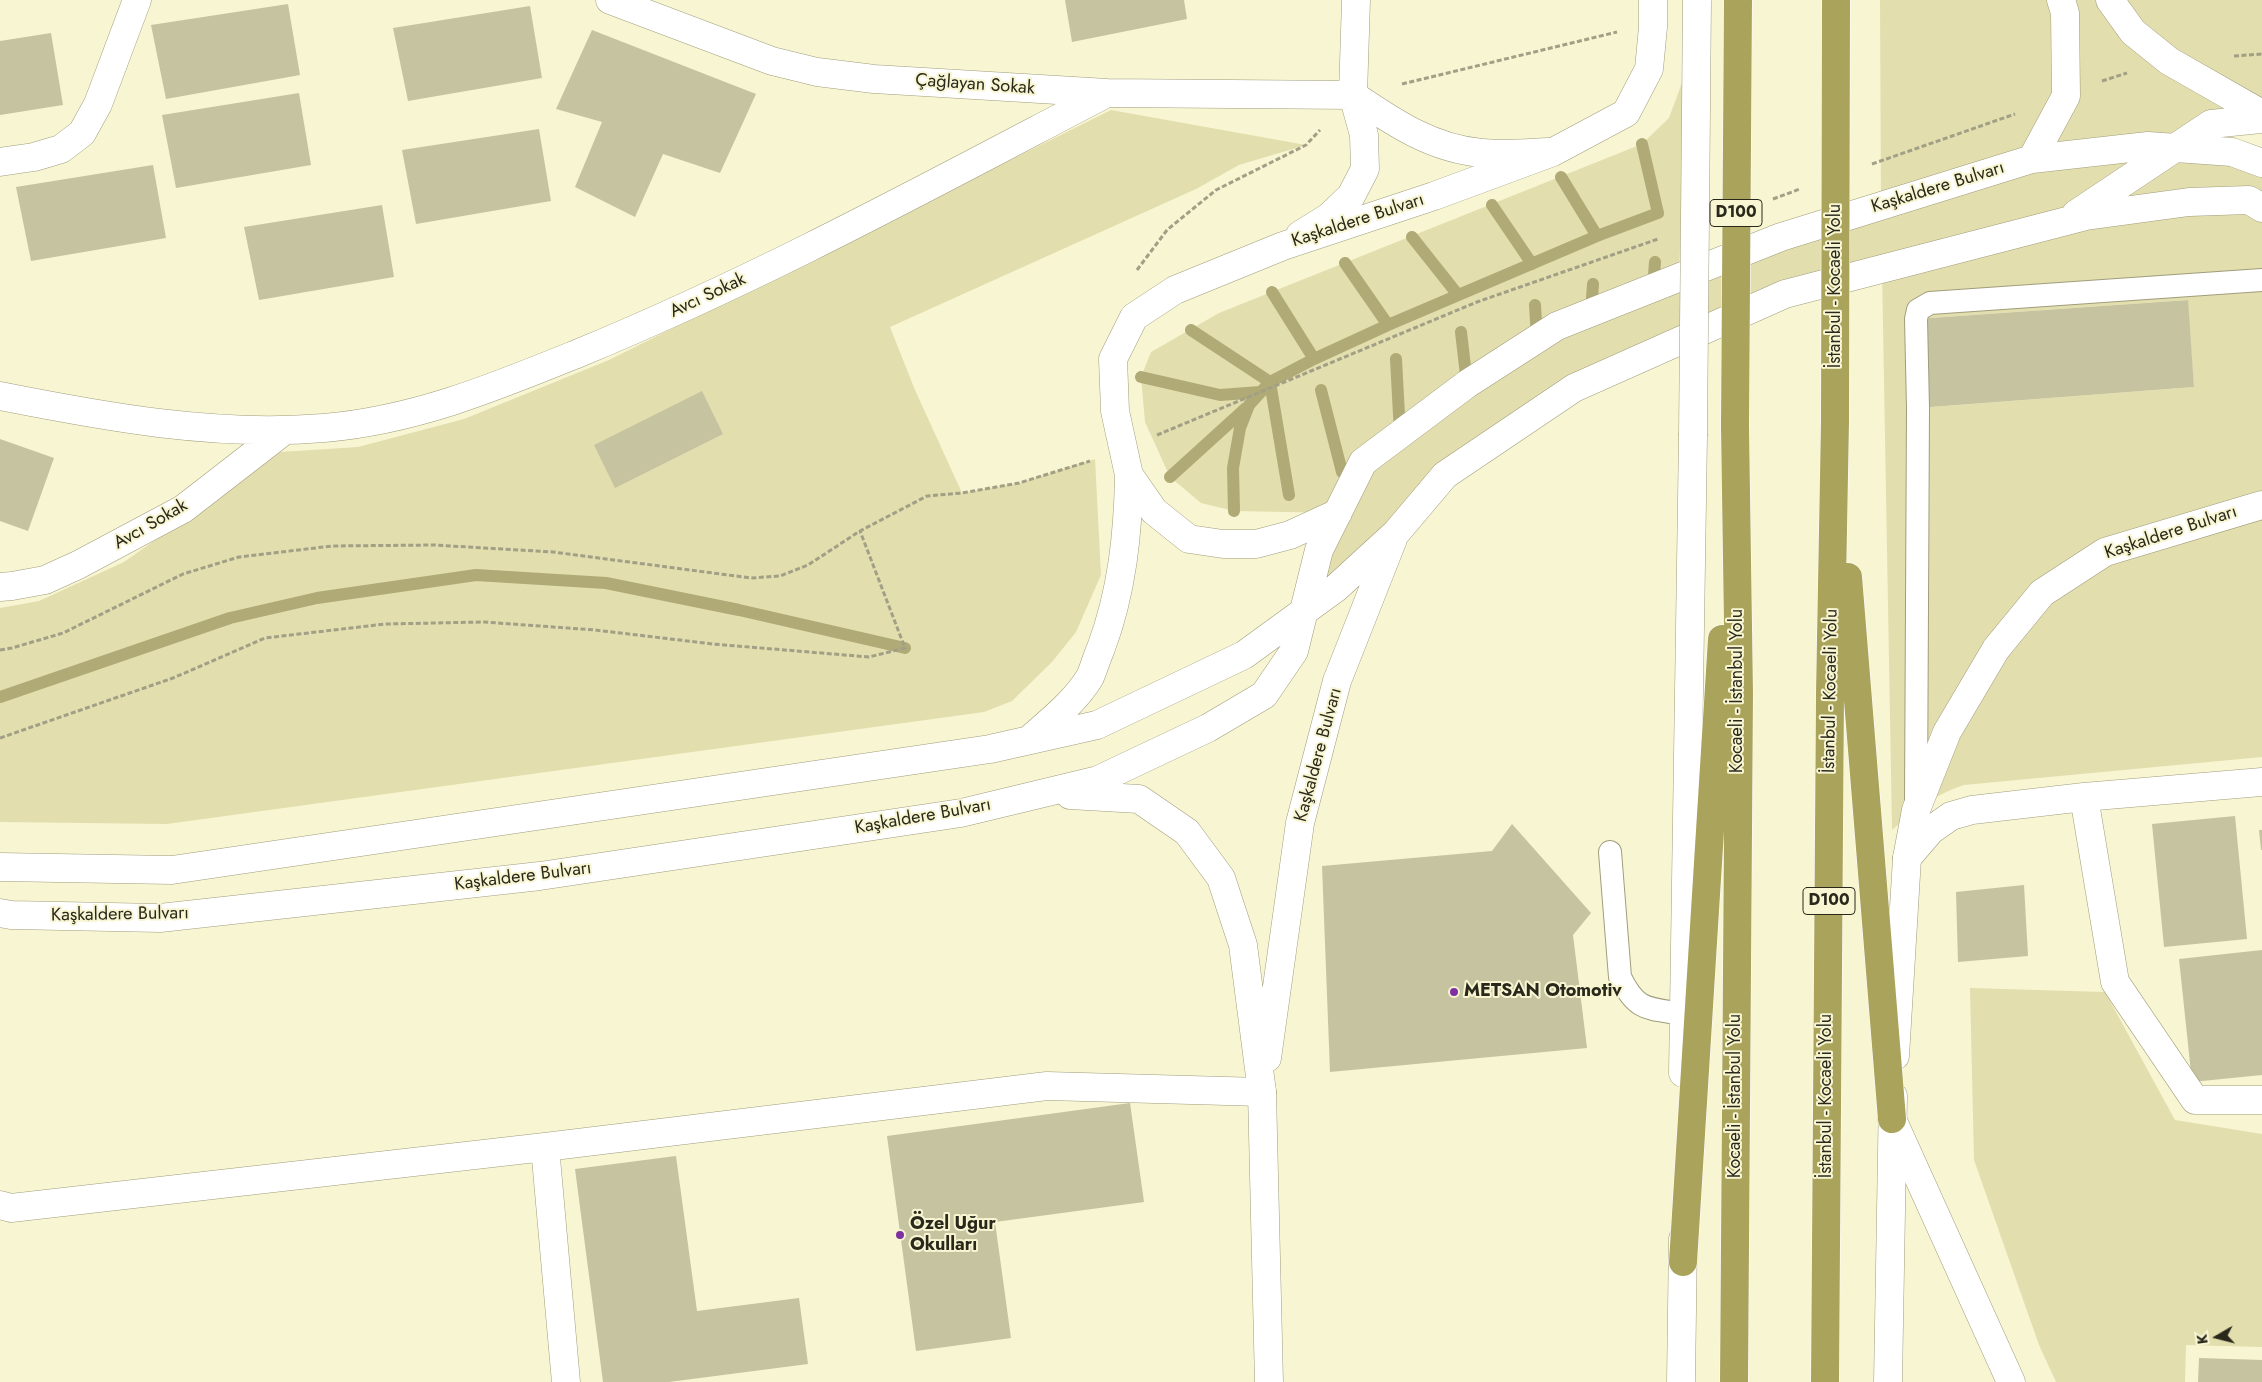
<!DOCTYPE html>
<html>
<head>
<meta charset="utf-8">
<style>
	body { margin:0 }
	#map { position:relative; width:2262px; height:1382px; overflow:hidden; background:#f8f5d2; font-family:Jost,sans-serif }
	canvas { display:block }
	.north { position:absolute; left:2192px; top:1312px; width:50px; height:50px; -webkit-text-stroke:4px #f8f5d2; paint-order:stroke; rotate:262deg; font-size:14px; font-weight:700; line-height:20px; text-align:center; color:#29281b }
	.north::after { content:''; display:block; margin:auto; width:18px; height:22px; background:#29281b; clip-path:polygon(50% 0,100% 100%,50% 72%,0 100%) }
</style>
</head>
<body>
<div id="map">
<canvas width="2262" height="1382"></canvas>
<div class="north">K</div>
</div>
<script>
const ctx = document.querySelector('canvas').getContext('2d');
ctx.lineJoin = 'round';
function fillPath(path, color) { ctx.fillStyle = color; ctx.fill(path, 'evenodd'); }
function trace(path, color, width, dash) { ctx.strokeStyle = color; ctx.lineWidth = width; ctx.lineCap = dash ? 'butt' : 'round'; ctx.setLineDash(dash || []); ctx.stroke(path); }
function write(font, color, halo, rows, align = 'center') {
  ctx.font = font + ' Jost,sans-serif'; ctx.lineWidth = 4; ctx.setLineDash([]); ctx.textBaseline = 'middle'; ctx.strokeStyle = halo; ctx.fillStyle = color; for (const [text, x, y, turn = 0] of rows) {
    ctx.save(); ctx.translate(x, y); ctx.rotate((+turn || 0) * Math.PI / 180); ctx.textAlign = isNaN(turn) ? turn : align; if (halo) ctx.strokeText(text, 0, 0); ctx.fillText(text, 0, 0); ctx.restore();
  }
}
const green = new Path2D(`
	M1880,0h382v119l-85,29 85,15v594l-298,28c-29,9 -50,26 -72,45l-10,-561 -198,70 -239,136 -141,135 34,-97 -104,-2 -33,-8 -31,-26 -25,-55 -4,-45 10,-25 68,-39 423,-169 27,-26 17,-46 -7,207 202,-73zM2187,300l7,87 -275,21 -3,-89z
	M1111,110l195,35 -67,20 -43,24 -306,138 25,63 47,103 57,-10 76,-24 6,116 -25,57 -24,30 -40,39 -28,11 -817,112 -167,-2v-214l39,-7 85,-39 156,-110 78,-5 106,-28 145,-59z
	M1970,988l135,4 70,128 87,14v213l-76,-2 -1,37h-129l-17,-37 -65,-185z`);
const stream = new Path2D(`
	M1561,177l36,59
	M1492,205l40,59
	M1412,237l46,58
	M1345,263l43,62
	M1653,289l2,-27
	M1272,292l42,67
	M1535,305l2,34
	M1591,313l2,-29
	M1191,330l79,52 19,113
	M1461,332l6,52
	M1396,359l4,75
	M1141,377l79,18 40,-3
	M1321,390l21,82
	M1170,477l76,-69
	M1234,511l-1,-43 7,-40 9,-23 21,-23 44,-23 74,-34 209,-89 61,-23 -16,-69
	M0,697l230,-79 87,-20 159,-23 130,8 133,27 166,38`);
const building = new Path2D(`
	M1065,0h119l3,19 -115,23z
	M288,4l12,71 -134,24 -15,-74z
	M530,6l12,72 -134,23 -15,-73z
	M592,30l164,64 -36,79 -57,-19 -28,63 -60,-30 27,-65 -46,-13z
	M51,33l12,72 -63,10v-74z
	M299,93l12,72 -135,23 -14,-73z
	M539,129l12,72 -135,23 -14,-74z
	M153,165l13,73 -135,23 -15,-74z
	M382,205l12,72 -135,23 -15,-73z
	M2188,300l6,87 -276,21 -2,-89z
	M702,391l21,43 -108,54 -21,-43z
	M0,439l54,19 -26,73 -28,-10z
	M2235,816l12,123 -83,8 -12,-123z
	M1512,824l79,89 -18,22 14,113 -257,24 -8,-206 170,-15z
	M2259,830h3v20h-1z
	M2024,885l4,71 -70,6 -2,-70z
	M2262,950v125l-70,7 -13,-123z
	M1130,1103l14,99 -149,20 16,116 -95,13 -29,-215z
	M676,1156l21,155 102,-13 9,66 -139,18h-66l-28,-213z
	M2199,1358l63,2v22h-64z`);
const path = new Path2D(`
	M2234,56l28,-2
	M2102,81l25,-8
	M1402,84l215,-52
	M1872,164l143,-50
	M1773,199l27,-10
	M1137,270l30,-40 49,-40 90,-45 14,-15
	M1157,435l320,-133 181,-63
	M0,650l12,-2 51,-15 120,-59 56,-17 93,-11 102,-1 119,7 198,26 29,-2 28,-11 52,-34 67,-35 35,-3 57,-10 71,-22
	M0,738l173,-60 92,-40 120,-14 99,-2 111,8 118,14 156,13 36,-9 -45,-117`);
const lane = new Path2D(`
	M1916,801l2,-393 -2,-89 2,-9 12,-7 332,-23
	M1610,852l10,125c17,35 28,31 63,37`);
const street = new Path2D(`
	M610,0l162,61 45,11 57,7 233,14 246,2
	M1353,95c40,27 79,54 129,58 21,2 44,0 66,-1
	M0,162l34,-5 27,-8 21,-16 16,-29 39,-104
	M1300,235l29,-18 22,-21 14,-27 -1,-34 -11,-40 3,-95
	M0,396c106,21 215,41 324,32 92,-8 171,-41 255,-75 182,-75 354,-169 528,-260
	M0,587l12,-1 33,-6 33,-15 105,-56 102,-79
	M2084,797l31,185 80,118h67
	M1907,858l24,-28 20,-14 21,-6 112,-13 178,-15
	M1892,1119l119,263
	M545,1147l21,235
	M0,1205l11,3 534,-61 502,-61 215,6`);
const secondary = new Path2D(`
	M2110,0l23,32 36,29 93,53
	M2032,159l116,-13 84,6 30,11
	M2076,214l135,-90 51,-5
	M1338,513l-48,22 -34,9h-33l-34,-5 -35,-28 -25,-36 -14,-64 -2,-52 21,-42 41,-27 108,-44 151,-50 119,-44 73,-39 23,-44 4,-42v-27
	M1029,740c21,-19 46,-38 61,-63 4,-9 7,-20 11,-29 21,-56 27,-114 28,-173
	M1070,795l69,4 48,33 34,46 22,67 19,147 7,290
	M0,867l172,3 818,-121 107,-24 147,-70 92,-67 60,-55 49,-58 129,-87 211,-94 301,-78 103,-14 60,-2 13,8
	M0,913l11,2 149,3 380,-42 421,-63 137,-33 110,-52 56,-33 30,-44 25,-101 44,-88 104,-78 90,-58 224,-89 251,-78 34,-63 -1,-83 -4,-13
	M1895,1056l12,-198 9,-48 31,-78 49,-83 46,-56 63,-41 157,-47
	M1267,1058l33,-235 37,-142 56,-142
	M1683,1073l10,-637
	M1681,1382l2,-143
	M1888,1382l5,-286`);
const highway = new Path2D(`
	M1848,577l44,542
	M1683,1262l39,-623
	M1734,1382l5,-689 -4,-267
	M1825,1382l5,-689 5,-272`);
const secondaryBridge = new Path2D(`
	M1693,436l4,-436`);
const highwayBridge = new Path2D(`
	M1835,421l1,-421
	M1735,426l3,-426`);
const markers = [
	[1454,992,5,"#7e30a1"],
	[900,1235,5,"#7e30a1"]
];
const shields = [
	[1736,213,52],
	[1829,901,52]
];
const shieldNames = [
	["D100",1736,213],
	["D100",1829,901]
];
const streetNames = [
	["Çağlayan Sokak",975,85,4],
	["Kaşkaldere Bulvarı",1938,188,-17],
	["Kaşkaldere Bulvarı",1358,221,-18],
	["İstanbul - Kocaeli Yolu",1836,286,-90],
	["Avcı Sokak",708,296,-25],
	["Avcı Sokak",151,525,-30],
	["Kaşkaldere Bulvarı",2171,533,-18],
	["Kocaeli - İstanbul Yolu",1738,691,-90],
	["İstanbul - Kocaeli Yolu",1831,691,-89],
	["Kaşkaldere Bulvarı",1319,755,-75],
	["Kaşkaldere Bulvarı",923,817,-10],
	["Kaşkaldere Bulvarı",523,877,-7],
	["Kaşkaldere Bulvarı",120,915,-1],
	["Kocaeli - İstanbul Yolu",1736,1096,-90],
	["İstanbul - Kocaeli Yolu",1827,1096,-90]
];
const poiNames = [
	["METSAN Otomotiv",1464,992],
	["Özel Uğur",910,1225],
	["Okulları",910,1246]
];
fillPath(green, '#e3deae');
trace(stream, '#b0aa76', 12);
fillPath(building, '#c6c3a1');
trace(lane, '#a09d7c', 24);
trace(street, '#a09d7c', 29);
trace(secondary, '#a09d7c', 29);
trace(highway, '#fff', 29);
trace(path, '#a19f85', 3, [5, 2.5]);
trace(lane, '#fff', 22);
trace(street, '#fff', 28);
trace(secondary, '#fff', 28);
trace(highway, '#aaa35c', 28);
trace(secondaryBridge, '#a09d7c', 29, []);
trace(highwayBridge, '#fff', 29, []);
trace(secondaryBridge, '#fff', 28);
trace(highwayBridge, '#aaa35c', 28);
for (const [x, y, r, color] of markers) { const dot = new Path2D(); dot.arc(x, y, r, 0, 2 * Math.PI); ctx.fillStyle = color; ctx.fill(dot); trace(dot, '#f8f5d2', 2); }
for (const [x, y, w] of shields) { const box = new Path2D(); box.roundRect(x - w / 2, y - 13.5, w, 27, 4); ctx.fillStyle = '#f8f5d2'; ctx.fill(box); trace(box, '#29281b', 1); }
write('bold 16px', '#29281b', null, shieldNames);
write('18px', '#29281b', '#f8f5d2', streetNames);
write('bold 18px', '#29281b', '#f8f5d2', poiNames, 'left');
</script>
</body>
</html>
